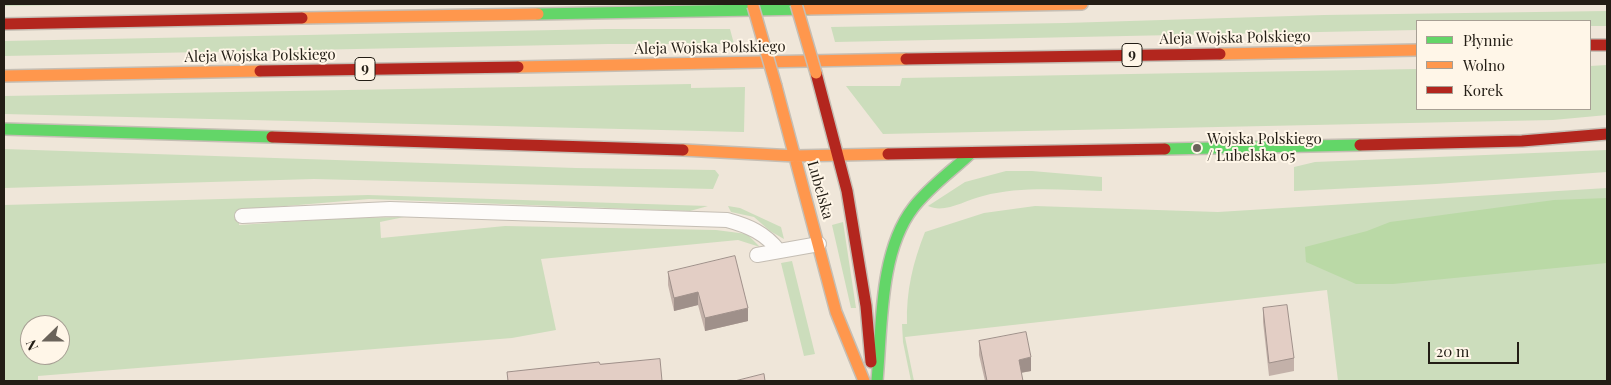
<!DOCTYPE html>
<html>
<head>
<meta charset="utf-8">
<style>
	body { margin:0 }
	#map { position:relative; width:1611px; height:385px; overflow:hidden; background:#efe6d9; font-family:"Playfair Display",serif }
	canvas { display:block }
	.frame { position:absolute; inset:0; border:5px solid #231d15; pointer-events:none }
	.legend { position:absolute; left:1416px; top:20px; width:175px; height:90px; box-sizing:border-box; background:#fff6e8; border:1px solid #a79f94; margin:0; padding:6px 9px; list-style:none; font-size:15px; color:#231d15 }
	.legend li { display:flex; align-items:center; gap:10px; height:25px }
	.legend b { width:25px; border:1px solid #a79f94 }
	.north { position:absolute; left:20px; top:315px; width:50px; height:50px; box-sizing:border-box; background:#fff6e8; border:1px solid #a79f94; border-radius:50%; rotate:248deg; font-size:14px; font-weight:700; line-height:20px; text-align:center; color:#231d15 }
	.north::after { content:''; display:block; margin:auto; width:18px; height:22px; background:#6a635a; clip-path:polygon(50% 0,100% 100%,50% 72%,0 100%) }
	.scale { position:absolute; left:1428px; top:342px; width:91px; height:22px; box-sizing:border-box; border:2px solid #231d15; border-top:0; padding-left:6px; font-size:15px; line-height:18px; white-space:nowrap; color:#231d15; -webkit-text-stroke:4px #fff6e8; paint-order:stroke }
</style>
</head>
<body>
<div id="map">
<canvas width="1611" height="385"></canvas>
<div class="frame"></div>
<ul class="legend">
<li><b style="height:6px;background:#63d668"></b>Płynnie</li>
<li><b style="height:6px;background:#ff974d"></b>Wolno</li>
<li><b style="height:6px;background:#b3261e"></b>Korek</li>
</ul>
<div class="north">N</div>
<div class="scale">20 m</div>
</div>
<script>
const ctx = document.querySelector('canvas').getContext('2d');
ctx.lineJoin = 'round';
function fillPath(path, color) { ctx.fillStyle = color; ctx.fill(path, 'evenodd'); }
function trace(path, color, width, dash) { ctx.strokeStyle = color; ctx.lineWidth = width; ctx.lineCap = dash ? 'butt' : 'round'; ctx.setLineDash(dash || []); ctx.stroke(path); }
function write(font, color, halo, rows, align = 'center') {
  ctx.font = font + ' "Playfair Display",serif'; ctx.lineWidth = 4; ctx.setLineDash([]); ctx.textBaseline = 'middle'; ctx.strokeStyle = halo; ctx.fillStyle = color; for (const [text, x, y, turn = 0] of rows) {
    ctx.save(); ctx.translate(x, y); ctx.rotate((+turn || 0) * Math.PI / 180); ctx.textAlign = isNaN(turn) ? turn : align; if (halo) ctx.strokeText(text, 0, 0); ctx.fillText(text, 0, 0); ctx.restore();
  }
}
const green = new Path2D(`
	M4,4h128l-128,2z
	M1607,11v15h-17v-5h-173v9l-582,12 -4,-15 234,-4 259,-8z
	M606,29h124l4,15h-126l-604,12v-15z
	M1607,65v50l-54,5 -670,14 -37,-48h54l2,-8 515,-9v40h173v-43z
	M691,84v4l54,-1 -1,45 -740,-18v-18z
	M4,149l572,19 139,2 4,5 -6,14 -399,-10 -310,9z
	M1607,150v22l-171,12 -142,7v-24l21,-5z
	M1006,171h26l70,6v14c-40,-1 -81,-5 -119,5 -18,4 -38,18 -55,10l37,-24z
	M1607,188v193h-269l-11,-91 -422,47 9,44h-3l-8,-39 -1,-18h5c-1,-33 6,-62 18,-92l59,-19 51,-7 183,6z
	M368,195l340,11 -18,5 -321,-12 -130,11v15l107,-7 58,-1 -24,5 1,16 124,-12 211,4 31,4 13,13 -22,-7 -197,19 15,71 -44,8 -474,38v5h-34v-176zM30,325h30v30h-30z
	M728,206l12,2 41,19 3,12 -14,-8 -16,-14 -23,-5z
	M843,222l13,86h-5l-19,-83z
	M792,261l23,93 -11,2 -23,-93z`);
const forest = new Path2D(`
	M1607,198v65l-214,21h-37l-50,-22 -1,-15 62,-16 23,-9 164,-22z`);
const lane = new Path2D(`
	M242,216l148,-7 337,11c22,6 38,13 52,31
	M757,255l62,-11`);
const fast = new Path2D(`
	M538,14l270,-5
	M4,129l268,8
	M1165,149l195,-4
	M877,381c5,-53 2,-129 36,-173 16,-21 39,-37 58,-55`);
const slow = new Path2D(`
	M808,9l274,-5
	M302,18l236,-4
	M1220,54l197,-4
	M518,67l388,-8
	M4,76l256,-5
	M776,86l60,226 28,69
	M683,150l112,6 93,-2`);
const jam = new Path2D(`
	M4,24l298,-6
	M1590,45h17
	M906,59l314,-5
	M260,71l258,-4
	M816,73l31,118 19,115 5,56
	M272,137l411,13
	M1360,145l162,-4 85,-7
	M888,154l277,-5`);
const slowBridge = new Path2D(`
	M796,4l20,69
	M753,6l23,80`);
const wall = new Path2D(`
	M668,272l80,49 -43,10 -7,-26 -24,6 -6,-26z
	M1263,308l31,50v13l-25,5 -6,-54z
	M979,341l52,30 -10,2 2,8h-38l-6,-26z`);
const shadedWall = new Path2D(`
	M698,292v13l-24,6v-13z
	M748,308v13l-43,10v-13z
	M1031,357v14l-12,2v-13z`);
const building = new Path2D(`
	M735,256l13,52 -43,10 -7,-26 -24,6 -6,-26z
	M1287,305l7,53 -25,5 -6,-55z
	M1026,332l5,25 -12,3 4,21h-36l-8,-40z
	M660,359l2,22h-154l-1,-9 92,-10 1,2z
	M764,374l1,7h-30z`);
const markers = [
	[1197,148,5,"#6a635a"]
];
const shields = [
	[1132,55,20],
	[365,69,20]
];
const shieldNames = [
	["9",1132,55],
	["9",365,69]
];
const streetNames = [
	["Aleja Wojska Polskiego",1235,38,-1],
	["Aleja Wojska Polskiego",710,48,-1],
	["Aleja Wojska Polskiego",260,56,-1],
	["Lubelska",820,190,74]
];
const poiNames = [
	["Wojska Polskiego",1207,139],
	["/ Lubelska 05",1207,156]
];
fillPath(green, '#ccddbc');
fillPath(forest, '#bad9a6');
trace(lane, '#c5beb4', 16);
trace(fast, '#c5beb4', 14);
trace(slow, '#c5beb4', 14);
trace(jam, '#c5beb4', 14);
trace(lane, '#fdfbf9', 14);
trace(fast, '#63d668', 11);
trace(slow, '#ff974d', 11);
trace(jam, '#b3261e', 11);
trace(slowBridge, '#c5beb4', 14, []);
trace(slowBridge, '#ff974d', 11);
fillPath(wall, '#c3b1a9');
fillPath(shadedWall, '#9f908a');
fillPath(building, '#e3cec5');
trace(building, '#9f908a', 1);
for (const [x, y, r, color] of markers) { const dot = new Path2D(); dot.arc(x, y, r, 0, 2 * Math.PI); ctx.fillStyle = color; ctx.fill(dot); trace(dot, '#fff6e8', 2); }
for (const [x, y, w] of shields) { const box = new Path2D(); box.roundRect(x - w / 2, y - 11.5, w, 23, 4); ctx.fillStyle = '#fff6e8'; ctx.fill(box); trace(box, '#231d15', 1); }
write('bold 14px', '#231d15', null, shieldNames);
write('15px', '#231d15', '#fff6e8', streetNames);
write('15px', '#231d15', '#fff6e8', poiNames, 'left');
</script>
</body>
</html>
